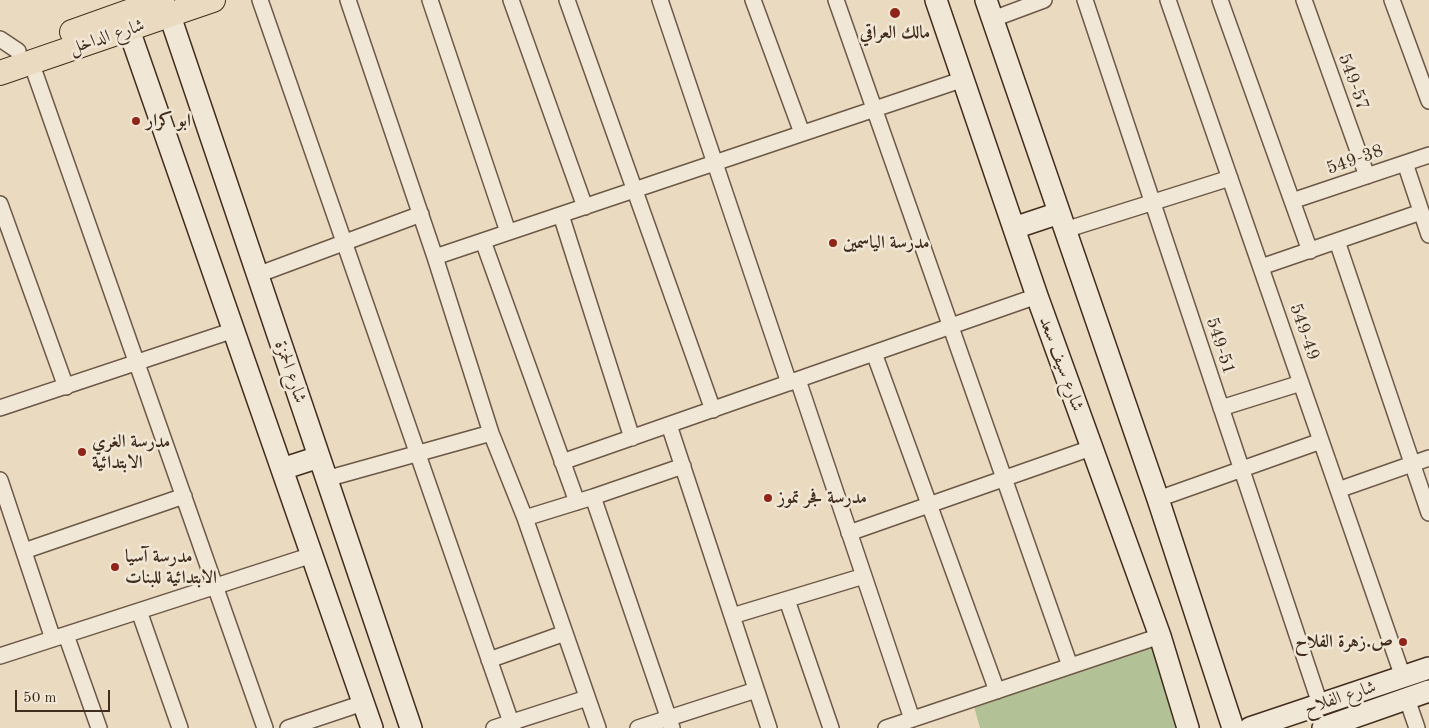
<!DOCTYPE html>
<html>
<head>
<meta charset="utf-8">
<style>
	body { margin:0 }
	#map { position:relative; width:1429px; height:728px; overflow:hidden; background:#eadac0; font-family:"Old Standard TT",serif }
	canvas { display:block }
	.scale { position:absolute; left:15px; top:690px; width:95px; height:22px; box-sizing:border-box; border:2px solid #412d1d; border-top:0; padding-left:6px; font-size:15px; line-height:18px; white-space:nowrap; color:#412d1d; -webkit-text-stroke:4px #f1e7d6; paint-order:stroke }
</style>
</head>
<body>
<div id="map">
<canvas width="1429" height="728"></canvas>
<div class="scale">50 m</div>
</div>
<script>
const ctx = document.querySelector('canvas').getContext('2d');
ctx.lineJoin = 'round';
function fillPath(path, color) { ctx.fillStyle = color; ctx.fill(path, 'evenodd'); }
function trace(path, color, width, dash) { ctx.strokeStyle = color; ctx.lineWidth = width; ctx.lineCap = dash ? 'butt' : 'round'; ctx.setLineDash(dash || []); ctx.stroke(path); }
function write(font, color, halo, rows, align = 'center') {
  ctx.font = font + ' "Old Standard TT",Amiri,serif'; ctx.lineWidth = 5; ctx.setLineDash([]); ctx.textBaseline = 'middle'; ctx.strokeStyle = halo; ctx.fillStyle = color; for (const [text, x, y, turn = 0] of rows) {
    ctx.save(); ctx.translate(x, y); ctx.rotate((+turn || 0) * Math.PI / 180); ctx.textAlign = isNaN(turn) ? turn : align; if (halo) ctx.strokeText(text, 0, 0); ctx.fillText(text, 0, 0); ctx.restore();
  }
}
const green = new Path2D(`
	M1152,646l28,82h-200l-7,-25z`);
const street = new Path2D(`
	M260,0l253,728
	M348,0l87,257 56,176 34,85 73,210
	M430,0l78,232
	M511,0l74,207
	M567,0l146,410
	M660,0l129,383
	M753,0l49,133
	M836,0l234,666
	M1085,0l235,704
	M1168,0l235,677
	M1220,0l90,251
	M1304,0l63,176
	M1392,0l37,101
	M993,19l51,-19
	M0,39l18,12
	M31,62l234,666
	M1405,163l24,72
	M1292,201l137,-46
	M0,204l66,183
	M561,215l71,223
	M1065,230l165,-52
	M483,241l94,261
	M1337,241l92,272
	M435,257l529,-178
	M1261,267l160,-55
	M257,275l164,-61
	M874,353l123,338
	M798,380l114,339
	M0,408l234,-78
	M1221,408l80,-25
	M669,425l100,303
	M562,462l475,-166
	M326,479l165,-46
	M0,480l53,159
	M1338,490l91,-32
	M593,497l79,231
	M1158,499l163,-58
	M525,518l68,-21 90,-31
	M849,533l242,-85
	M24,551l160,-55
	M787,600l44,128
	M139,611l41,117
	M732,616l132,-40
	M66,635l33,93
	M0,656l312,-101
	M489,660l76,-27
	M1407,699l10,29
	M288,728l75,-25
	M494,728l93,-30
	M638,728l118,-38
	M886,728l274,-92`);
const secondary = new Path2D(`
	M936,0l101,296 123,340 28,92
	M986,0l172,499 75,229
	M170,16l241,712
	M129,30l243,698
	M1014,228l45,-15
	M282,469l37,-12
	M1250,728l179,-60
	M1323,728l106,-37`);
const primary = new Path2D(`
	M72,32l90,-32
	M0,73l213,-73`);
const markers = [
	[895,13,6,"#8f2418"],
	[136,121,5,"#8f2418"],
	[833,243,5,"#8f2418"],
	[82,452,5,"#8f2418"],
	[768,498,5,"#8f2418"],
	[115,567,5,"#8f2418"],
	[1403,642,5,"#8f2418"]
];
const poiNames = [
	["مالك العراقي",895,33,"center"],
	["ابو كرار",146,121],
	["مدرسة الياسمين",843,243],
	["مدرسة الغري",92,442],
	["الابتدائية",92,463],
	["مدرسة فجر تموز",778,498],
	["مدرسة آسيا",125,557],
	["الابتدائية للبنات",125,578],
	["ص.زهرة الفلاح",1393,642,"right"]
];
const streetNames = [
	["شارع الداخل",107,37,-18],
	["549-57",1353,82,70],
	["549-38",1355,160,-19],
	["549-49",1304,332,71],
	["549-51",1220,346,72],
	["شارع سيف سعد",1061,364,70],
	["شارع الحمزة",290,372,71],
	["شارع الفلاح",1340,698,-18]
];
fillPath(green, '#b2c196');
trace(street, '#6b5846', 18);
trace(secondary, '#412d1d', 24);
trace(primary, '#412d1d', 26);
trace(street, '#f1e7d6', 15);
trace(secondary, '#f1e7d6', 21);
trace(primary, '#eadac0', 24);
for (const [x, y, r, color] of markers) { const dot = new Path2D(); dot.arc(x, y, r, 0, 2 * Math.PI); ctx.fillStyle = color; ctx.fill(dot); trace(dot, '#f1e7d6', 2); }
write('bold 18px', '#412d1d', '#f1e7d6', poiNames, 'left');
write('18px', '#412d1d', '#f1e7d6', streetNames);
</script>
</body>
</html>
